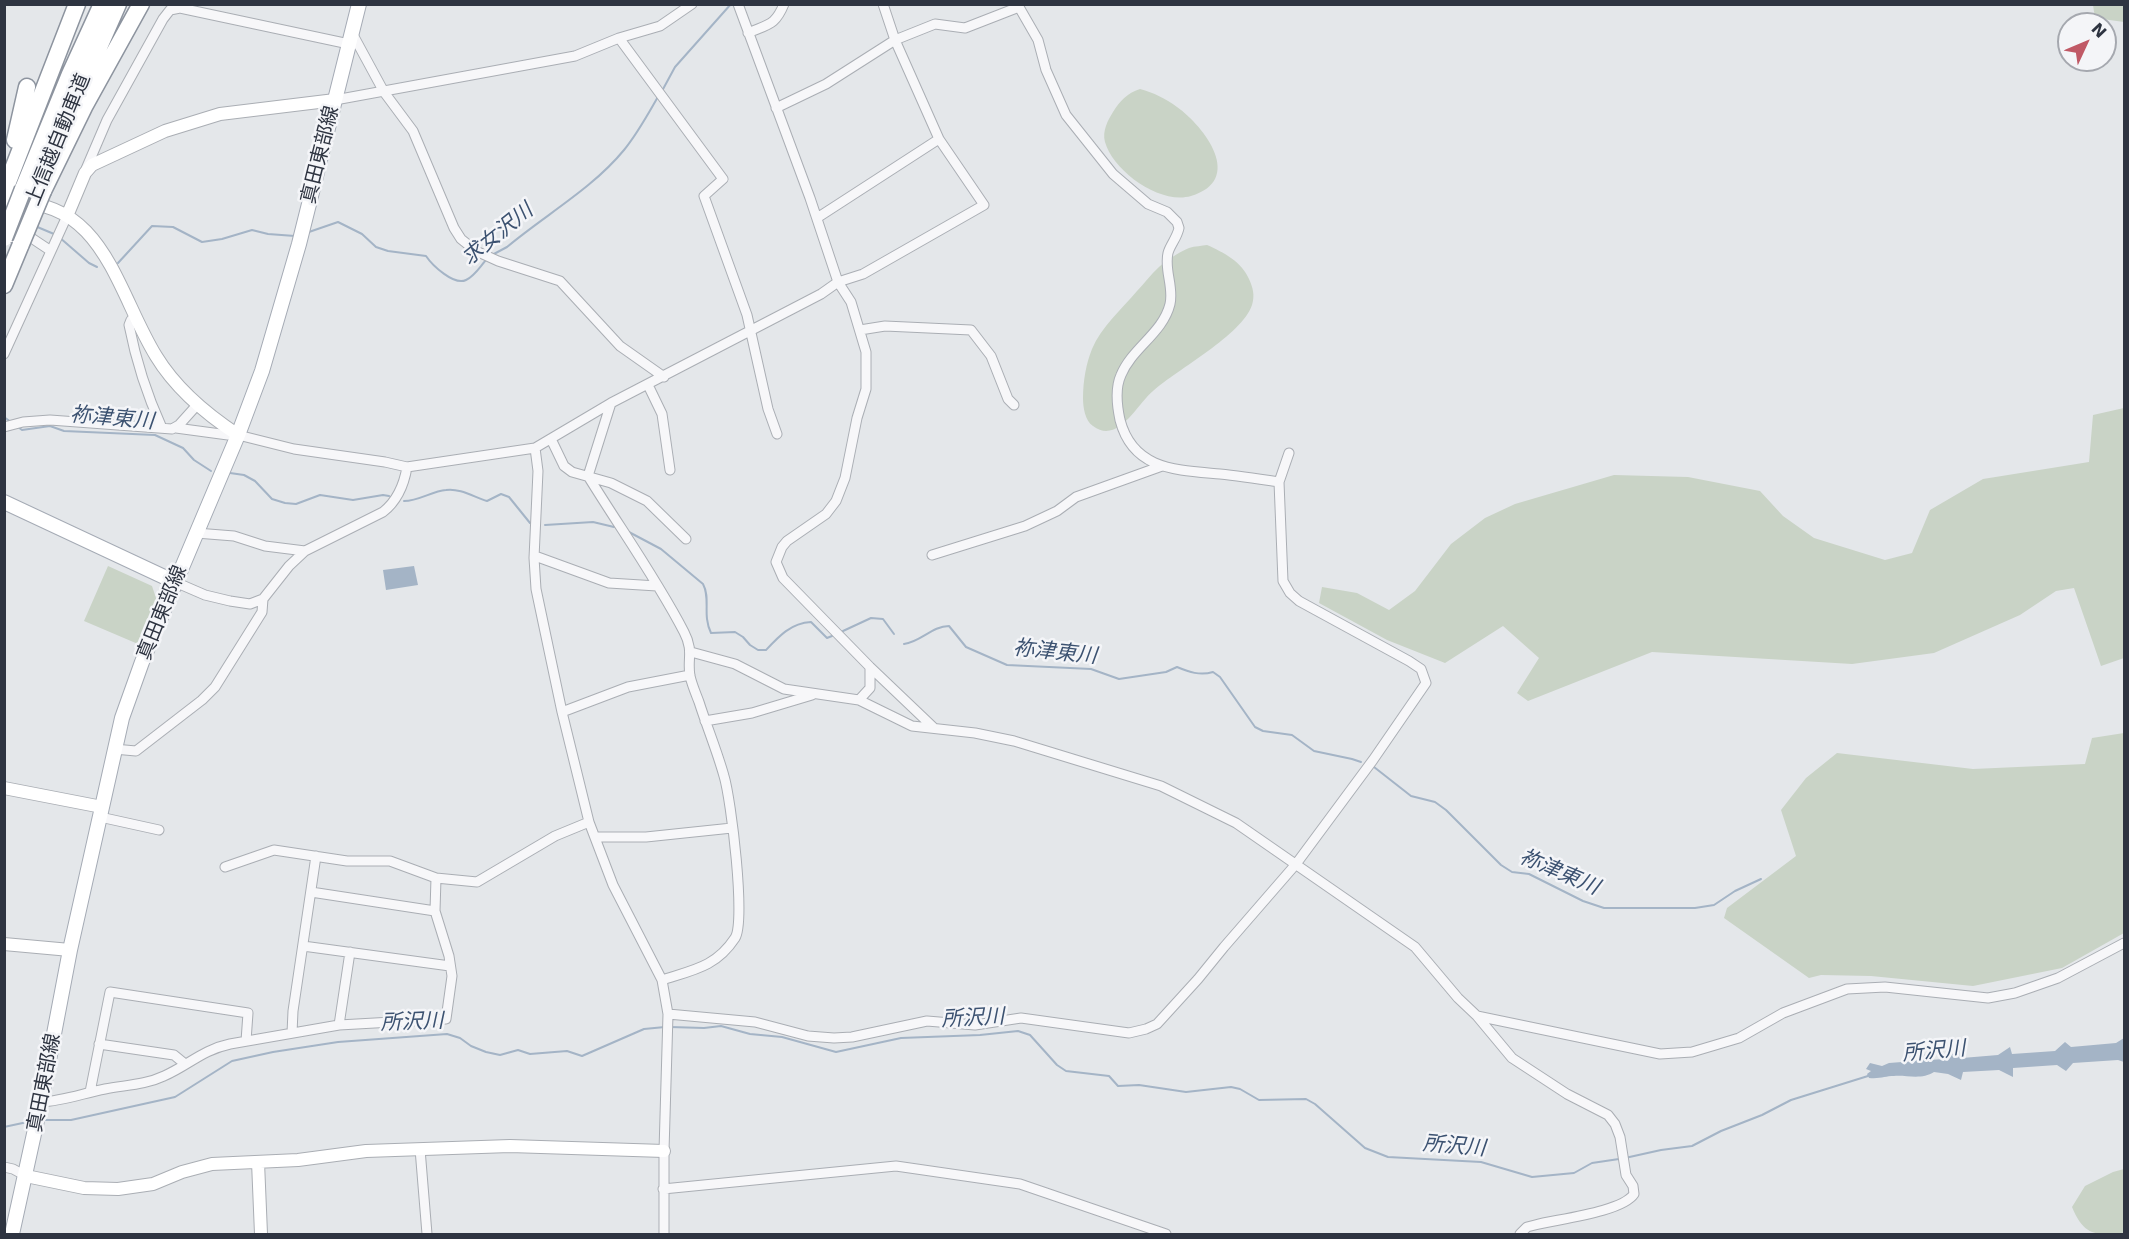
<!DOCTYPE html>
<html>
<head>
<meta charset="utf-8">
<style>
	body { margin:0 }
	#map { position:relative; width:2129px; height:1239px; overflow:hidden; background:#e4e7ea; font-family:"DejaVu Sans",sans-serif }
	canvas { display:block }
	.frame { position:absolute; inset:0; border:6px solid #2e3441; pointer-events:none }
	.north { position:absolute; left:2057px; top:12px; width:60px; height:60px; box-sizing:border-box; background:#f4f5f8; border:2px solid #a5a8af; border-radius:50%; rotate:46deg; font-size:16px; font-weight:700; line-height:24px; text-align:center; color:#2e3441 }
	.north::after { content:''; display:block; margin:auto; width:21px; height:27px; background:#c05966; clip-path:polygon(50% 0,100% 100%,50% 72%,0 100%) }
</style>
</head>
<body>
<div id="map">
<canvas width="2129" height="1239"></canvas>
<div class="frame"></div>
<div class="north">N</div>
</div>
<script>
const ctx = document.querySelector('canvas').getContext('2d');
ctx.lineJoin = 'round';
function fillPath(path, color) { ctx.fillStyle = color; ctx.fill(path, 'evenodd'); }
function trace(path, color, width, dash) { ctx.strokeStyle = color; ctx.lineWidth = width; ctx.lineCap = dash ? 'butt' : 'round'; ctx.setLineDash(dash || []); ctx.stroke(path); }
function write(font, color, halo, rows, align = 'center') {
  ctx.font = font + ' "DejaVu Sans","Noto Sans JP",sans-serif'; ctx.lineWidth = 5; ctx.setLineDash([]); ctx.textBaseline = 'middle'; ctx.strokeStyle = halo; ctx.fillStyle = color; for (const [text, x, y, turn = 0] of rows) {
    ctx.save(); ctx.translate(x, y); ctx.rotate((+turn || 0) * Math.PI / 180); ctx.textAlign = isNaN(turn) ? turn : align; if (halo) ctx.strokeText(text, 0, 0); ctx.fillText(text, 0, 0); ctx.restore();
  }
}
const green = new Path2D(`
	M2093,5h31v17l-29,-4z
	M1140,89c14,4 25,9 37,18 28,20 68,73 14,89 -31,9 -78,-25 -86,-54 -3,-11 3,-22 8,-30 7,-11 14,-19 27,-23z
	M1207,245c16,7 35,17 42,34 4,9 6,16 3,26 -10,30 -74,64 -99,86 -16,13 -35,54 -60,35 -8,-5 -10,-19 -10,-28 0,-17 3,-34 9,-49 9,-22 30,-40 45,-58 7,-7 14,-17 22,-24 8,-7 20,-15 30,-19 6,-2 13,-2 18,-3z
	M2124,408v250l-23,8 -27,-78 -18,3 -36,24 -86,38 -82,11 -200,-12 -124,49 -11,-8 22,-35 -36,-32 -58,37 -58,-23 -68,-37 3,-16 35,6 32,17 26,-19 36,-47 34,-26 30,-14 99,-29 74,2 72,14 23,25 31,22 71,22 27,-7 18,-43 53,-31 106,-17 4,-47z
	M108,566l44,20 5,15 -19,43 -54,-23z
	M2124,733v200l-62,35 -89,18 -102,-10 -50,-1 -12,3 -85,-60 3,-10 69,-52 -15,-46 25,-32 31,-25 136,16 112,-5 7,-26z
	M2124,1169v65c-29,1 -40,2 -52,-27l13,-21 28,-14z`);
const water = new Path2D(`
	M414,566l4,19 -32,5 -3,-20z
	M2124,1038v24l-6,-2 -45,3 -7,8 -9,-6 -44,3v9l-14,-7 -36,2 -2,8 -13,-6 -14,-2c-12,8 -27,3 -40,4 -9,0 -13,3 -25,2l-2,-4 4,-3 -5,-2 4,-6 12,3 7,-3 26,-2 12,-8 2,7 15,-1 16,-10 2,9 36,-3 12,-8 2,7 43,-3 10,-9 6,5 45,-4z`);
const stream = new Path2D(`
	M662,91l13,-24 56,-63
	M35,226l19,8
	M306,233l32,-11 24,12 14,13 12,4 38,5c6,9 28,30 40,24 9,-4 15,-15 21,-21
	M59,237l30,26 8,4
	M492,255l15,-8c38,-32 85,-58 117,-97 14,-17 24,-36 35,-55
	M118,263l34,-37 21,1 29,15 20,-3 30,-9 16,4 27,2
	M4,417l7,5
	M18,427l4,3 28,-4 14,5 91,4 28,13 11,12 17,11
	M230,473l14,2 11,6 17,18 13,4 11,1 24,-9 33,5 30,-5 6,1
	M404,501c15,0 28,-10 42,-11 14,-2 28,7 41,11l14,-7 8,3 21,26
	M545,525l48,-3 21,5
	M627,531l34,18 42,35c8,15 -1,30 8,49l24,-1 8,5 7,8 8,5h8c13,-14 25,-27 45,-28l16,16 5,-2
	M843,631l28,-13 12,1 11,15
	M904,644c17,-2 28,-18 45,-18l17,21 41,18 84,4 28,10 47,-7 11,-5c12,5 23,9 36,5l7,5 35,50 8,4 29,4 22,16 38,8 9,3
	M1374,767l37,29 24,6 11,8 55,55 11,7 17,2 54,27 21,7h91l19,-3 21,-14 26,-12
	M670,1027l34,1 17,-2 29,8 32,3 54,15 65,-14 79,-3 38,-4 12,4 27,30 9,6 43,5 9,10 21,-1 47,7 45,-5 9,2 19,11 47,-1 9,5 50,44 23,9 93,5 51,15 42,-4 18,-10 27,-4
	M41,1120h30l104,-23 57,-36 41,-9 65,-10 109,-8 13,4 11,8 15,6 14,3 18,-5 12,4 37,-3 15,5 62,-27 21,-2
	M4,1127l28,-6
	M1625,1158l36,-8 31,-4 29,-15 41,-16 29,-15 77,-24`);
const street = new Path2D(`
	M738,4l72,194 28,84 13,20 15,50v37l-9,29 -12,60 -9,23 -10,13 -39,27 -5,6 -6,15 7,16 87,89 64,61
	M352,33l32,59 29,39 41,97 7,11 15,12 22,10 62,20 60,65 44,31
	M748,33c20,-9 27,-7 36,-29
	M619,38l104,141 -19,17 43,119 21,94 9,25
	M335,100l240,-44 44,-18 41,-12 32,-22
	M776,108l50,-24 69,-44 40,-16 30,4 54,-21 19,33 8,30 20,45 47,59 35,30 19,8 10,10 2,6c-2,10 -9,17 -11,25 -4,17 6,34 2,51 -7,29 -38,44 -49,71 -6,13 -4,31 -1,45 13,50 56,50 100,54 19,2 39,5 59,8
	M86,169l21,-49 56,-101 7,-9 10,-2 169,36
	M817,218l122,-79
	M4,237l29,2 18,12
	M136,318l-5,2 -2,5c7,36 18,70 33,103
	M860,330l25,-4 86,4 20,26 17,43 6,6
	M4,354l63,-138
	M648,385l14,29 8,56
	M611,403l-23,73c32,52 68,102 96,156 10,19 3,27 6,44 2,9 6,18 9,26 8,25 18,49 25,74 7,23 22,145 11,162 -19,29 -42,32 -73,42
	M4,427l19,-5 27,-2 122,9 7,-4 18,-20
	M176,428l52,7
	M238,435l56,14 91,13 22,5 128,-19 76,-45 210,-109 17,-12 25,-8 121,-69 -45,-66 -44,-99 -12,-36
	M551,439l13,27 8,6 39,11 36,18 39,38
	M535,448l3,23 -4,87 2,31 26,123 27,110 24,63 49,95 6,34 -4,137v83
	M196,533l38,3 31,10 40,5
	M932,555l93,-29 32,-15 19,-14 86,-31
	M535,556l74,27 48,3
	M175,582l30,13 25,6 20,3 13,-5 26,-33 16,-15 78,-39c14,-11 21,-27 24,-45
	M691,652l44,12 49,25 75,11 53,26 63,7 39,8 147,45 75,37 179,124 43,51 19,18 35,42 55,36 41,21 7,9 5,13 6,38 7,11 1,8c-12,18 -76,25 -99,31l-8,2 -7,7
	M859,700l11,-12v-21
	M562,712l66,-25 62,-12
	M705,721l47,-8 60,-18
	M114,749l22,2 66,-51 13,-13 47,-75 1,-13
	M100,817l59,13
	M596,837h50l86,-9
	M225,867l49,-17 73,11h43l46,17 41,4 78,-46 34,-14
	M311,892l124,19
	M303,946l147,20
	M668,1014l87,8 53,14 26,2 18,-1 75,-16 48,4 46,-7 108,15 17,-4 11,-5 41,-45 26,-32 72,-83 77,-104 53,-77 -5,-14 -12,-8 -110,-60 -9,-8 -7,-12 -4,-99 10,-29
	M1477,1016l183,38 32,-2 47,-14 44,-25 64,-24 38,-2 103,11 27,-5 43,-15 66,-35
	M339,1025l11,-73
	M292,1033l1,-22 23,-155
	M99,1044l75,11 11,9
	M90,1092l20,-100 138,21 -2,28
	M41,1102c22,-1 43,-9 64,-13 20,-4 40,-4 59,-13 25,-11 38,-26 66,-32l109,-19 107,-6 6,-43 -3,-20 -14,-45 1,-33
	M420,1149l7,85
	M4,1167l9,2 13,7
	M663,1189l233,-23 124,18 146,50`);
const secondary = new Path2D(`
	M4,203c99,-9 112,88 152,153 20,33 50,58 82,79
	M67,216l18,-43 7,-8 73,-34 55,-17 115,-14
	M4,788l98,19
	M4,944l66,6
	M258,1162l3,72
	M26,1176l58,12 34,1 35,-5 29,-12 30,-8 86,-4 68,-9 144,-5 154,5`);
const primary = new Path2D(`
	M4,502l171,80
	M12,1234l29,-132 29,-152 52,-232 20,-56 96,-227 24,-64 37,-127 60,-240`);
const highway = new Path2D(`
	M66,122l52,-118
	M15,140l12,-53
	M23,189l47,-115 32,-70
	M43,191l41,-84 57,-103
	M4,192l73,-188
	M4,285l17,-41`);
const highwayBridge = new Path2D(`
	M4,238l19,-49
	M21,244l22,-53`);
const streetNames = [
	["上信越自動車道",59,140,-68],
	["真田東部線",321,155,-76],
	["真田東部線",163,613,-68],
	["真田東部線",45,1083,-79]
];
const waterNames = [
	["求女沢川",498,235,-39],
	["祢津東川",112,419,5],
	["祢津東川",1055,653,6],
	["祢津東川",1559,873,23],
	["所沢川",973,1019,-3],
	["所沢川",412,1023,-2],
	["所沢川",1934,1052,-5],
	["所沢川",1454,1147,5]
];
fillPath(green, '#c9d3c6');
fillPath(water, '#a4b4c6');
trace(stream, '#a4b4c6', 2);
trace(street, '#aaaeb4', 11);
trace(secondary, '#aaaeb4', 14);
trace(primary, '#a5abb5', 16);
trace(highway, '#8d949f', 19);
trace(street, '#f7f7f9', 9);
trace(secondary, '#fff', 12);
trace(primary, '#fff', 14);
trace(highway, '#fff', 16);
trace(highwayBridge, '#8d949f', 19, []);
trace(highwayBridge, '#fff', 16);
write('20px', '#2e3441', '#f4f5f8', streetNames);
write('italic 21px', '#3c5271', '#f4f5f8', waterNames);
</script>
</body>
</html>
